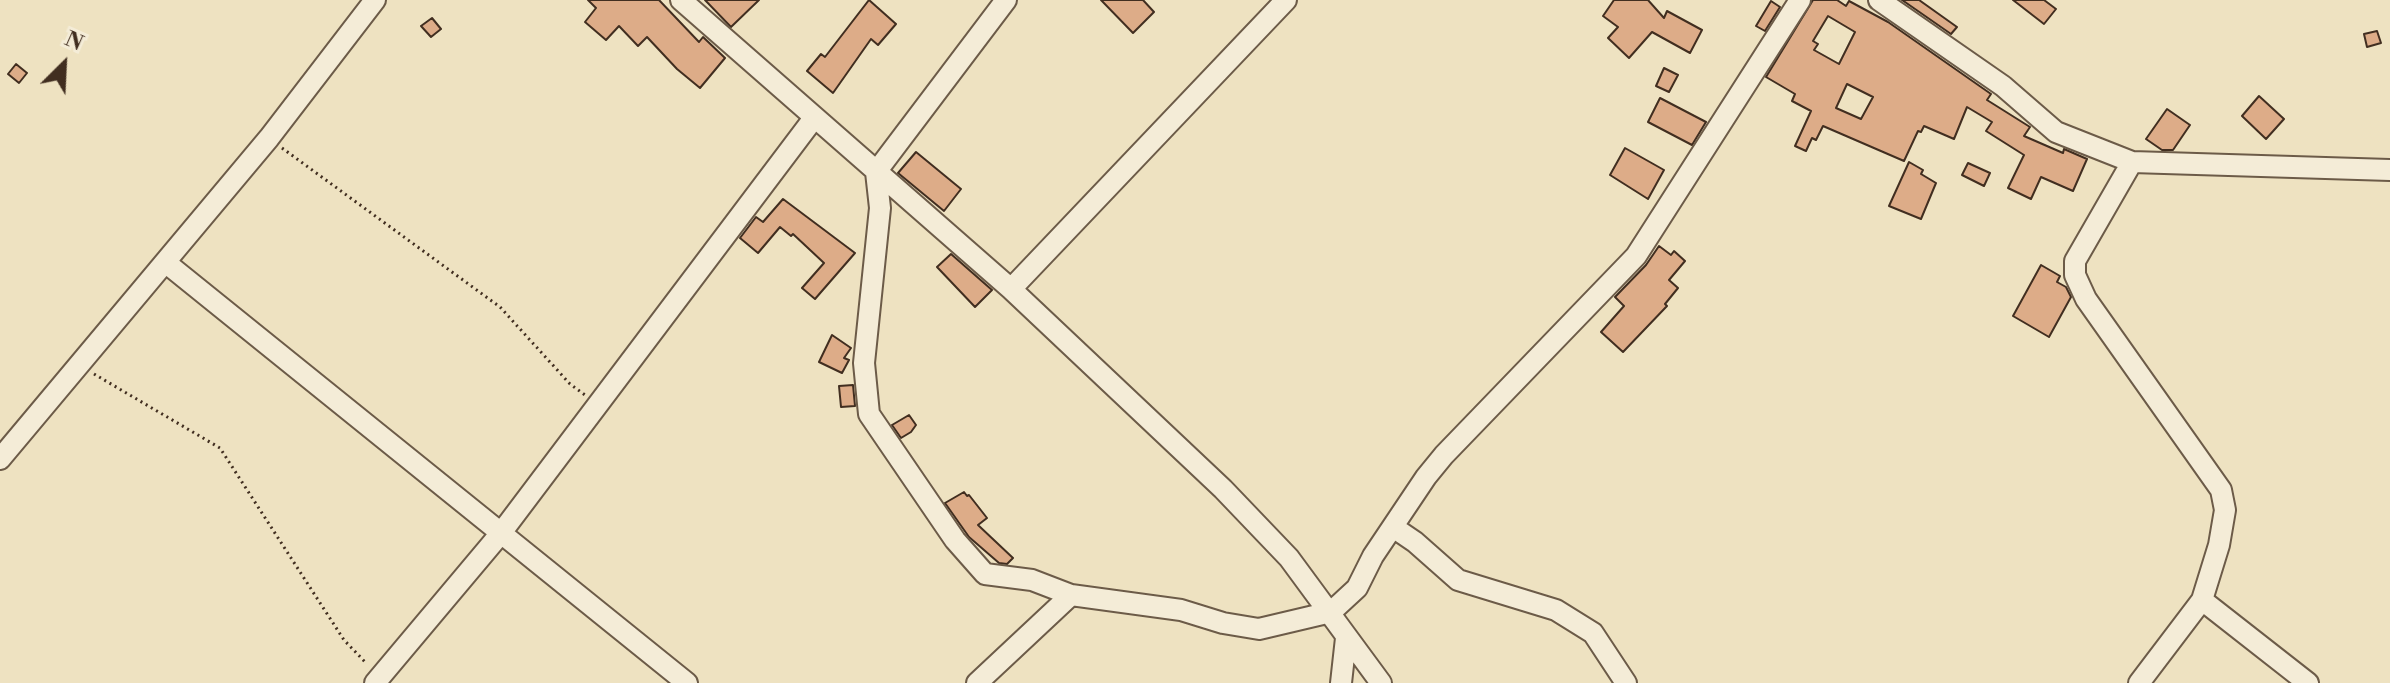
<!DOCTYPE html>
<html>
<head>
<meta charset="utf-8">
<style>
	body { margin:0 }
	#map { position:relative; width:2390px; height:683px; overflow:hidden; background:#eee2c1; font-family:"Libre Bodoni",serif }
	canvas { display:block }
	.north { position:absolute; left:24px; top:24px; width:80px; height:80px; -webkit-text-stroke:6px #f4ecd7; paint-order:stroke; rotate:24deg; font-size:22px; font-weight:700; line-height:32px; text-align:center; color:#412e20 }
	.north::after { content:''; display:block; margin:auto; width:28px; height:36px; background:#412e20; clip-path:polygon(50% 0,100% 100%,50% 72%,0 100%) }
</style>
</head>
<body>
<div id="map">
<canvas width="2390" height="683"></canvas>
<div class="north">N</div>
</div>
<script>
const ctx = document.querySelector('canvas').getContext('2d');
ctx.lineJoin = 'round';
function fillPath(path, color) { ctx.fillStyle = color; ctx.fill(path, 'evenodd'); }
function trace(path, color, width, dash) { ctx.strokeStyle = color; ctx.lineWidth = width; ctx.lineCap = dash ? 'butt' : 'round'; ctx.setLineDash(dash || []); ctx.stroke(path); }
const building = new Path2D(`
	M588,0h71l40,42 4,-5 22,21 -25,30 -23,-19 -30,-32 -9,9 -19,-20 -13,14 -21,-18 11,-14z
	M705,0h54l-28,27z
	M869,0l27,24 -18,21 -7,-6 -38,54 -26,-22 14,-17 4,3z
	M1101,0h42l11,12 -21,21z
	M1614,0h34l16,18 3,-7 35,19 -12,23 -38,-21 -23,26 -21,-20 10,-11 -15,-11z
	M1813,0h24l9,6 3,-5 39,21 103,72 -4,6 43,27 -6,9 39,17 1,-4 23,10 -14,32 -32,-14 -10,22 -23,-11 16,-33 -38,-24 6,-9 -25,-15 -13,32 -30,-13 -3,6 -3,-1 -14,30 -81,-35 -7,14 -4,-2 -6,13 -11,-5 16,-35 -19,-10 3,-7 -29,-17zM1828,16l27,16 -16,32 -25,-14 4,-6 -5,-3zM1847,84l26,13 -12,22 -25,-11z
	M1902,0h17l38,27 -6,7z
	M2013,0h31l12,9 -12,15z
	M1771,1l9,6 -15,24 -9,-5z
	M432,18l9,11 -10,8 -10,-11z
	M2377,31l4,12 -14,4 -3,-13z
	M16,64l11,9 -8,10 -11,-9z
	M1664,68l14,7 -9,17 -13,-6z
	M2259,96l25,23 -18,20 -24,-23z
	M1660,98l46,24 -14,23 -44,-23z
	M2167,109l23,16 -17,25h-11l-16,-11z
	M1625,148l39,22 -16,29 -38,-24z
	M916,152l45,37 -17,22 -46,-38z
	M1909,162l14,8 -2,4 15,9 -15,36 -32,-13z
	M1968,163l22,10 -6,13 -22,-11z
	M783,199l72,54 -40,46 -13,-11 22,-25 -31,-29 -2,2 -11,-9 -22,26 -18,-15 16,-21 7,5z
	M1659,246l12,9 3,-4 11,10 -16,19 9,8 -13,16 2,2 -44,46 -22,-20 23,-26 -9,-9 31,-32z
	M951,254l41,36 -17,17 -38,-40z
	M2041,265l19,11 -3,6 9,5 5,10 -22,40 -36,-21z
	M832,335l19,13 -7,10 5,2 -7,13 -23,-11z
	M853,385l2,21 -14,1 -2,-21z
	M909,415l7,10 -5,7 -10,6 -9,-13z
	M964,492l3,4 2,-1 18,23 -9,7 35,33 -6,6 -8,-1 -30,-26 -24,-34z`);
const path = new Path2D(`
	M282,148l218,159 70,77 15,11
	M94,374l126,74 124,192 23,24`);
const minor = new Path2D(`
	M681,0l330,289 212,200 66,69 92,125
	M1006,0l-130,172 4,36 -16,155 5,51 86,126 30,34 47,6 39,15 110,15 42,13 36,6 72,-17 26,-24 16,-32 53,-79 18,-22 192,-199 164,-256
	M1879,0l124,86 53,46 76,30 258,8
	M2132,162l-57,99v14l11,24 135,191 4,20 -6,35 -17,55 -63,83
	M165,262l522,421
	M1011,289l275,-289
	M0,459l269,-321 106,-138
	M1393,527l22,15 43,38 98,30 37,23 33,50
	M2202,600l106,83
	M375,683l126,-150 313,-415
	M977,683l94,-88
	M1341,683l5,-45`);
fillPath(building, '#ddac88');
trace(building, '#412e20', 2);
trace(minor, '#6c5b48', 24);
trace(path, '#412e20', 3, [2, 4]);
trace(minor, '#f4ecd7', 20);
</script>
</body>
</html>
